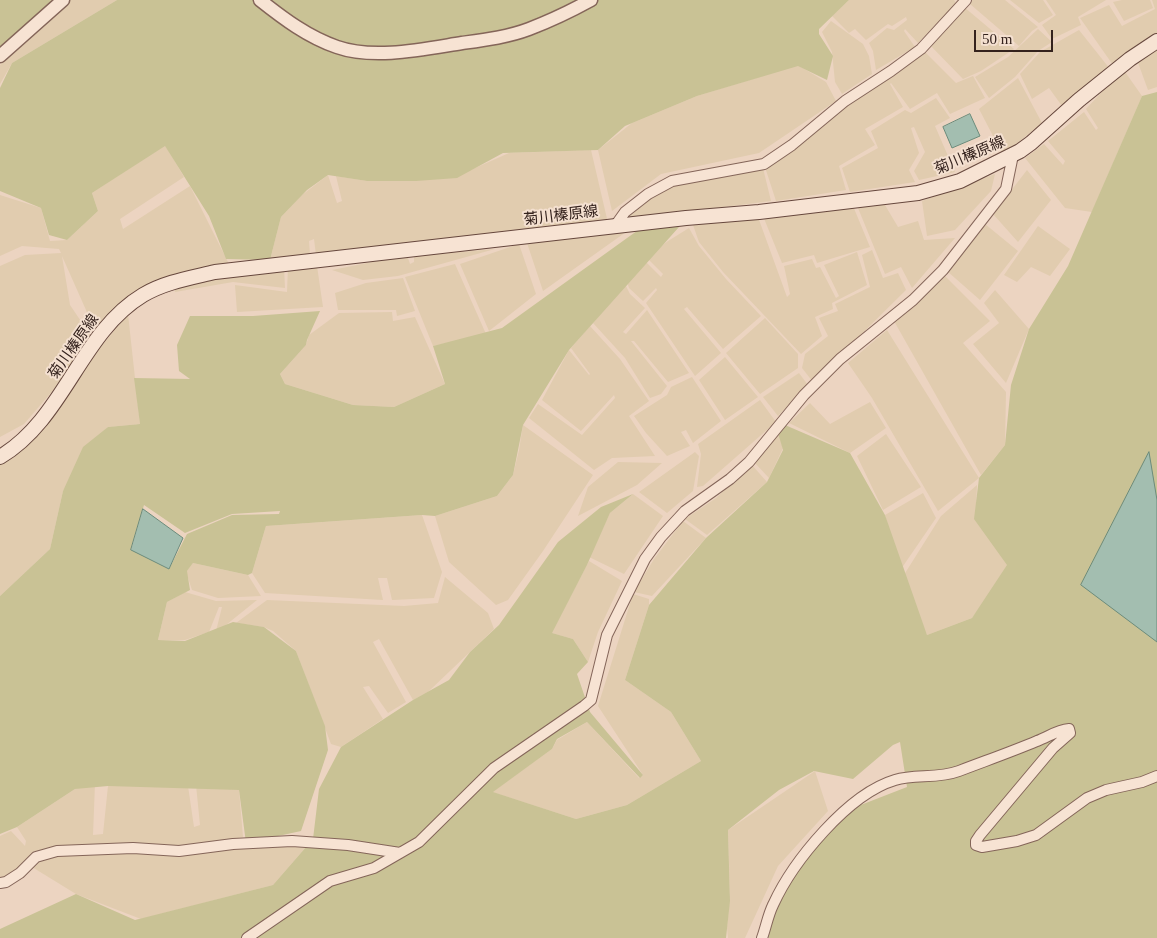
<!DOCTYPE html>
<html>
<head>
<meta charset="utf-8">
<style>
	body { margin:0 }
	#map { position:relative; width:1157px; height:938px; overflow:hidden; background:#ecd4c1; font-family:"Times New Roman",serif }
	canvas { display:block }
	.scale { position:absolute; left:974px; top:30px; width:79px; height:22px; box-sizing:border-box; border:2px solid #34221d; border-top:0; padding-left:6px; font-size:15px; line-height:18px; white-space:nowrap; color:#34221d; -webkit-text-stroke:4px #f4e0d0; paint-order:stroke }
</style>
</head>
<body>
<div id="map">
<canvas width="1157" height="938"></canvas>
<div class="scale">50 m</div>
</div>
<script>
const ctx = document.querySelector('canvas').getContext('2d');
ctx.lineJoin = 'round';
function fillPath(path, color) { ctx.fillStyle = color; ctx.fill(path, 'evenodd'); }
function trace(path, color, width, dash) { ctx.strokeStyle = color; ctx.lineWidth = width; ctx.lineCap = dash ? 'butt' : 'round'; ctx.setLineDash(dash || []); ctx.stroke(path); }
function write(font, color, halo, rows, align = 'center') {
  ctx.font = font + ' "Times New Roman","Noto Sans JP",serif'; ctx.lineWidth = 4; ctx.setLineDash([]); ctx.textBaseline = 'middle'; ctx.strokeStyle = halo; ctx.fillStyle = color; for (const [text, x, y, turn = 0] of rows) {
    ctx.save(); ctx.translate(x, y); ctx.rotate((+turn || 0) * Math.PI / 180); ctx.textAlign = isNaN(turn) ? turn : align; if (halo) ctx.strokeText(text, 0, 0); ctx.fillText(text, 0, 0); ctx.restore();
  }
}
const farmland = new Path2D(`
	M64,0h53l-105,63 -12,21v-19z
	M849,0h105l2,3 -38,40 -13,-14 -1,2 11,16 -39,23 -3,-19 -4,-8 18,-15 7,2 13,-10 -1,-3 -14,9 -4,-2 -22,16 -11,-11 -6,4 -17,-17z
	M972,0h33l33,27 -6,4 -13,15 -49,-42z
	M1010,0h33l10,15 -14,8z
	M1046,0h60l-28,17 3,8 -29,14 -10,-14 14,-10z
	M1122,0h28l3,8 -29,13 -11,-19z
	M1152,0h5v38l-44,27 -33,-47 29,-13 13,21 33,-17z
	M964,7l50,42 -33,22 -18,8 -36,-37z
	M831,21l32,23 6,12 3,18 -30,20 -7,-12 -3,-30 -10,-20z
	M1038,29l14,13 -14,9 -23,26 -26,21 -14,-21 33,-20z
	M1079,30l31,39 -48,37 -13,-18 -17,11 -12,-25 20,-22z
	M1157,49v38l-9,3 -11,-30z
	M925,52l31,31 17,-7 12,22 -35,16 -13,-21 -27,16 -19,-26 -1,1 13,23 -38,22 10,16 -36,21 7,24 -70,11 -12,-37 81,-63 36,-17z
	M798,65l28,17 10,19 -77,52 -98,21 -49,37 -14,-61 34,-27 65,-27z
	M1123,69l19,27 -50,116 -27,-4 -40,-50 19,-14 19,21 2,-4 -17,-20 36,-29 12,18 2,-2 -12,-19z
	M1018,78l24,45 -39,32 -24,-46z
	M936,98l14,20 -15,8 20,46 -36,8 -5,-9 11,-19 -11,-25 -3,1 8,25 -10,17 6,12 -65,10 -8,-24 36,-20 -7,-17 34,-21 6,3z
	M165,145l19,32 -64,42 3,10 67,-43 39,78 55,3 1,21 -52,-6 -58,10 -2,-7 -51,19 -24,33 -36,-81 8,49 25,37 -71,82 -24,13v-171l25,-11 36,-2 -2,-4 -37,-3 -22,10v-61l41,13 9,33 17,-1 31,-29 -6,-18z
	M591,150l17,73 -292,32 -2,-16 -5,2 1,14 -40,5 11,-43 21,-22 26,-20 9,28 5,-2 -6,-25 31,5 99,-9 43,-19z
	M762,164l9,37 -149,19 50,-39z
	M1027,170l24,30 -33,42 -25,-28z
	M995,174l-4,17 -36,39 -28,6 -5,-35z
	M882,200l16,27 20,-6 6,19 31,-2 -43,50 -11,-21 -16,7 -27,-66z
	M853,206l17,41 -53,16 -3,-8 -32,8 -19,-47z
	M758,217l29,80 3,-3 -6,-28 28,-7 4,9 4,-1 16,31 3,-2 -15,-31 33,-13 10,33 -35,18 1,6 -18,8 7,19 -21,18 -78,-82 -24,-30 -6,-17z
	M985,224l33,27 -38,49 -33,-29z
	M1038,226l32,23 -20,27 -19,-9 -14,15 -13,-7z
	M689,228l10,18 27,33 35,37 -38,33 -36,-42 -3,2 37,44 -26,23 -49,-73 11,-13 -1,-2 -13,13 -14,-13 -3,-9 19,-18 16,16 2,-3 -17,-17 22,-16z
	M626,232l-83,59 -16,-48z
	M519,244l17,50 -47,37 -29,-67z
	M495,249l-97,27 -35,4 -31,-10 75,-15 3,9 4,-2v-6z
	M872,250l11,28 15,-5 8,17 -93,92 -11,-14 3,-14 23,-18 -9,-18 19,-7 -3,-7 35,-17 -8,-32z
	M455,264l31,70 -53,12 -28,-69z
	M317,266l6,41 -86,5 -2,-27 52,7 1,-25z
	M945,276l45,45 -27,22 43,49 -1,53 -24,30 -87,-154z
	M403,278l12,33 -18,5 -1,-6h-58l-3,-17 31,-10z
	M624,282l6,12 15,14 -22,24 3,2 21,-24 42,63 -21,9 -34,-41h-3l36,45 -6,8 -11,4 -25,-40 -32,-35z
	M995,290l34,39 -23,54 -33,-39 26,-21 -15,-20z
	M392,312l1,9 22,-4 30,67 -51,23 -41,-2 -68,-21 -5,-10 26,-29 3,-10 30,-22z
	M128,314l12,110 -32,3 -45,64 -13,58 -50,47v-142l24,-15z
	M765,318l33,36v14l-38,26 -34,-41z
	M590,326l30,33 29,42 -20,15 26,40 -43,2 -18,12 -65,-52 9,-14 44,31 33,-37 -1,-3 -33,36 -39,-31 27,-50 20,25 1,-1 -19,-26z
	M887,330l92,148 -41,33 -66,-113 -24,-35z
	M725,357l33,40 -33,23 -26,-40z
	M799,373l9,12 -30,31 -15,-19z
	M692,377l29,44 -28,22 -7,-13 -5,2 9,14 -23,10 -21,-23 -12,-17 33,-21 4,-8z
	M760,400l16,22 -73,64 -6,1 4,-33 -3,-10z
	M870,402l16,26 -36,25 -61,-30 21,-20 20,21z
	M523,425l70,50 -50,76 -35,49 -12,5 -47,-43 -14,-46 62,-20 16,-21 6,-25z
	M778,431l5,17 -14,30 -15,-16z
	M886,434l35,53 -38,23 -26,-54z
	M695,452l4,4 -6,35 -26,22 -28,-21z
	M618,462l44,1 -25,22 -59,31 10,-29z
	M752,465l15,17 -60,53 -22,-16 31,-21z
	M977,485l-1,25 38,56 -42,52 -45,17 -25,-57 39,-62z
	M923,493l13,25 -37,54 -14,-57z
	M633,494l30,22 -39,58 -35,-17 21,-44z
	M422,515l20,57 -8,26 -42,2 -5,-22h-9l5,22 -118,-7 -13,-20 14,-47z
	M683,521l23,17 -54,58 -18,-4 20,-33z
	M589,561l33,20 -24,51 -10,30 -15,-23 -22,-6z
	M193,563l55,12 13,21 -43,2 -26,-8 -6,-18z
	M445,577l43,36 6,16 -66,63 -15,8 -34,-61 -6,3 33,60 -18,11 -19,-27 -6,1 20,32 -42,28 -10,-3 -35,-93 -23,-20 -9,-4 -28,-4 31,-23 137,6 34,-3z
	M185,592l31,9 41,-1 -31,25 -10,6 6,-24h-3l-10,25 -24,8h-27l9,-38z
	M633,594l16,5v6l-24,75 46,32 30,49 -74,44 -51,14 -84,-27 60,-43 5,-9 30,-18 52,56 4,-3 -45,-69z
	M815,771l13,40 -50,55 -33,72h-17l-1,-10 3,-34 -2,-64z
	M95,783l-2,52 10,-1 5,-48h80l6,41 6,-2 -4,-40 43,5 4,47 -31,7 94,3 -33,38 -132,34 -65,-25 -44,-27 -32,14v-45l11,-5 14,15 1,-5 -9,-14 58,-38z`);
const green = new Path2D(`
	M0,0h49l6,1 -55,47z
	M117,0h732l-30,29v5l14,22 -6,24 -29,-14 -101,30 -72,30 -27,24 -95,3 -46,25 -41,3h-49l-39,-6 -21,15 -26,27 -11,43 -44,-1 -17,-43 -44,-70 -73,47 6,18 -31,29 -18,-5 -8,-27 -41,-17v-103l12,-25z
	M1157,92v846h-394l8,-27 35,-58 47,-45 54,-21 -7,-45 -7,3 -40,34 -39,-8 -35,19 -51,40 2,71 -4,37h-726v-9l76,-35 59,26 138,-35 40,-46 6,-50 22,-42 72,-47 36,-20 21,-28 29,-27 59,-83 43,-35 32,-13 -23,19 -23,52 -35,68 21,6 15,23 -11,12 13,38 53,63 -3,3 -53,-56 -30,17 -5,10 -59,43 83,27 51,-14 74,-44 -30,-49 -46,-32 24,-75 57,-67 61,-56 16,-32 -5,-17 7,-8 65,28 35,62 42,120 45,-17 35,-53 -33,-46 5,-41 26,-33 6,-60 18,-56 39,-63 74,-170z
	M679,227l-110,123 -46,75 -10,50 -16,21 -62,20 -13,-1 -156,11 -14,47 -4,2 -55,-12 -6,8 3,19 -23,12 -9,38 27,1 48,-19 31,5 32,24 29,75 3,24 -27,81 -55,12 -7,-53 -131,-4 -33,3 -58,38 -17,7v-238l50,-47 13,-58 20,-44 25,-20 32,-3 -6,-46 56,1 -11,-8 -2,-26 13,-29h63l67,-5 -13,29 -1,5 -26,29 5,10 68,21 41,2 51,-23 -12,-38 69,-18 139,-100zM144,505l41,28 47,-19 48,-3 -1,3 -47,1 -45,19 -18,35 -38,-20z`);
const water = new Path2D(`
	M970,114l10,22 -28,12 -9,-21z
	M1149,452l8,48v142l-76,-57z
	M143,509l40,29 -14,31 -38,-19z`);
const minor = new Path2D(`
	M615,226l10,-14 23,-18 24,-13 92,-17 28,-19 53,-44 46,-30 30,-22 45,-49
	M0,883l6,-1 14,-9 16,-16 21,-6 76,-3 46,3 54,-7 59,-3 56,4 52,8
	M247,938l83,-57 44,-13 45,-26 75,-74 90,-62 7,-6 16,-65 38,-76 16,-22 24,-26 45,-32 19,-17 55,-67 36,-36 73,-59 30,-30 63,-81 7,-34
	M762,938c4,-11 6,-23 11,-33 20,-44 75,-111 122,-125 20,-6 43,-1 64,-9 26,-10 52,-19 78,-30 11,-4 20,-11 32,-12l1,4 -17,15 -73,87 -4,6v4l6,2 35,-6 19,-6 51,-37 19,-8 36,-8 15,-6`);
const tertiary = new Path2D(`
	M260,0c24,19 48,37 77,47 37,13 87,2 125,-4 22,-3 46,-6 67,-14 21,-8 42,-18 62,-29
	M0,56l63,-56`);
const secondary = new Path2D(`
	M0,457c65,-39 80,-124 143,-162 22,-13 47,-17 72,-23l471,-54 73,-6 159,-19 42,-12 60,-30 11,-8 48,-43 51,-41 27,-18`);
const streetNames = [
	["菊川榛原線",970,156,-23],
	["菊川榛原線",561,216,-7],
	["菊川榛原線",74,347,-55]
];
fillPath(farmland, '#e1ccaf');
fillPath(green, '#c9c295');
fillPath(water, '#a3beb0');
trace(water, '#6b8b7b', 1);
trace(minor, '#846559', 12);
trace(tertiary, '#846559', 15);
trace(secondary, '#66473d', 16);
trace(minor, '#f7e3d3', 10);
trace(tertiary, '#f7e3d3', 12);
trace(secondary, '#f7e3d3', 14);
write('15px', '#34221d', '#f4e0d0', streetNames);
</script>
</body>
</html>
